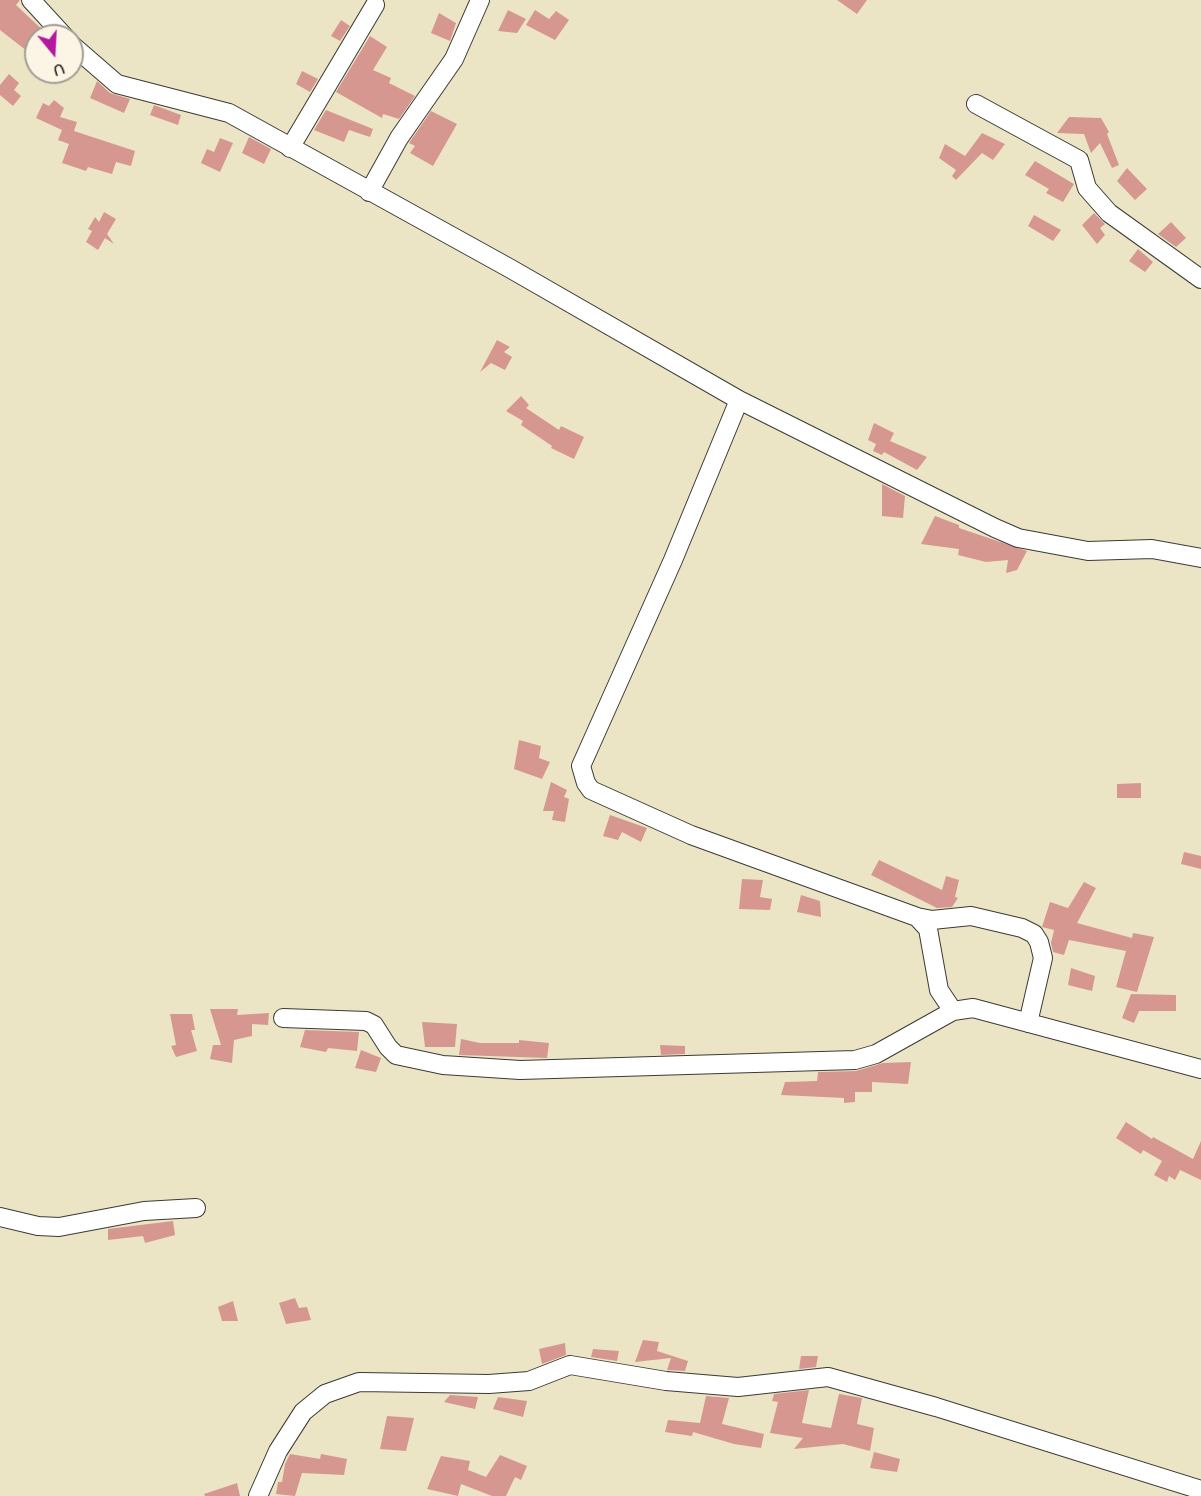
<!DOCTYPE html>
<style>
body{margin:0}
#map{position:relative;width:1201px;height:1496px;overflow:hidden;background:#ece5c5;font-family:"Comic Neue",sans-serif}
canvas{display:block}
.north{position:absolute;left:24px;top:24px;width:60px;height:60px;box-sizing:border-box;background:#fcf5e5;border:2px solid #a29e95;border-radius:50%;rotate:162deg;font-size:16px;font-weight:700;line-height:24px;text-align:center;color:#1c1c1c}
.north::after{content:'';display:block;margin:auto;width:21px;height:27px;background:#b5179e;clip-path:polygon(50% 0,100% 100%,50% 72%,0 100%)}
</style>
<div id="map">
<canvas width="1201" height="1496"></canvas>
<div class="north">U</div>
</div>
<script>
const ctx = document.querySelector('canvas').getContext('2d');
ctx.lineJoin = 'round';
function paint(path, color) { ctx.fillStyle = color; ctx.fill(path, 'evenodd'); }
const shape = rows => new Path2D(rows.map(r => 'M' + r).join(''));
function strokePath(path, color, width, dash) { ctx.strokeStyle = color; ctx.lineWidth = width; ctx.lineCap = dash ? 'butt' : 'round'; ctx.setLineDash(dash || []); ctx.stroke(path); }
const building = shape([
 [0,0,20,0,16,5,49,36,36,36,36,58,0,30],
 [837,0,867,0,857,14],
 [508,10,526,19,517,33,498,31],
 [535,10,549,19,556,11,569,20,555,40,526,25],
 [439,13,456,23,450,41,431,33],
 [341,20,350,26,340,41,331,36],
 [370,36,387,47,373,70,391,78,389,83,415,96,399,119,383,114,382,118,336,92],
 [302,71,318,79,310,92,296,84],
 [9,74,19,83,14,90,21,96,13,106,0,95,0,85],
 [97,81,110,93,130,99,124,113,90,98],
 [54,100,64,108,60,117,77,122,74,131,135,151,131,166,116,162,112,174,88,167,86,171,62,163,69,144,58,140,62,130,36,118,43,103,49,106],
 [154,105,181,115,178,125,150,115],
 [326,110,373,129,370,137,349,130,344,142,314,130],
 [431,111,457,124,433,166,410,153,415,146,409,143],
 [1069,117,1101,118,1109,132,1107,134,1119,165,1112,168,1100,143,1091,153,1084,134,1057,133],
 [982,133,1005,144,993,160,982,153,956,180,952,176,956,170,939,158,945,144,965,156],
 [249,137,271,149,264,164,242,153],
 [220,138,233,143,220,172,201,163,207,149,214,152],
 [1035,161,1074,184,1063,202,1046,193,1049,189,1025,175],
 [1127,168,1147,189,1135,200,1117,181],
 [104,212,116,219,107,234,114,244,105,238,98,250,86,242,92,231,88,229,95,217,99,222],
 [1094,213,1105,224,1100,228,1105,235,1097,244,1082,225],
 [1034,215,1061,230,1053,241,1028,226],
 [1171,222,1186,238,1176,247,1158,234],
 [1138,249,1153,262,1145,272,1129,261],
 [497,340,510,347,504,352,512,357,505,370,491,363,480,372],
 [521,396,529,405,526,408,559,430,561,426,584,437,574,459,551,448,552,446,521,425,523,421,506,411],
 [874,423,894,433,890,441,927,457,917,470,884,452,882,455,873,451,876,444,868,440],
 [882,484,905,496,903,518,882,516],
 [935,516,959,525,959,528,1027,551,1017,570,1006,573,1008,560,986,562,958,555,959,549,921,544],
 [519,740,541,746,539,758,550,762,542,779,514,769],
 [551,782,567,790,564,797,569,799,565,822,552,820,554,811,543,811],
 [1141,783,1141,798,1117,798,1117,784],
 [610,815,647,828,641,842,622,832,618,840,603,836],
 [1184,852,1201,856,1201,869,1181,864],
 [879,860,942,890,946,876,959,880,955,897,958,898,952,907,937,908,871,875],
 [742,879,763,880,760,897,772,899,770,910,739,909],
 [1084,882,1096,888,1077,923,1132,938,1133,933,1154,937,1137,992,1116,987,1126,951,1069,940,1064,955,1053,952,1051,943,1054,930,1042,927,1050,902,1068,908],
 [801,895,820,901,821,917,797,912],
 [1071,968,1095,976,1092,991,1068,985],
 [1131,994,1176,995,1176,1011,1139,1011,1134,1023,1122,1018],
 [210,1009,238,1009,237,1015,269,1013,268,1025,252,1024,252,1036,234,1040,232,1063,210,1059,213,1045,221,1045],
 [170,1014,192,1014,195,1030,191,1030,197,1051,176,1057,171,1046,176,1045],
 [422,1022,457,1024,455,1047,425,1047],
 [305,1030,359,1032,357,1051,328,1048,326,1052,300,1047],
 [461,1039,480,1043,519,1043,519,1040,549,1043,547,1058,459,1055],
 [660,1045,685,1046,685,1054,661,1055],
 [361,1050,381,1058,376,1072,355,1068],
 [911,1062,908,1084,872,1082,872,1092,855,1092,855,1102,844,1103,844,1098,781,1095,785,1082,817,1081,818,1072,856,1071,883,1063],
 [1126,1122,1152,1139,1153,1137,1193,1159,1201,1141,1201,1180,1180,1170,1175,1180,1169,1176,1167,1182,1154,1175,1162,1161,1143,1150,1141,1154,1116,1138],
 [173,1221,175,1235,145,1243,143,1236,108,1240,108,1229],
 [295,1298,299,1308,307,1307,311,1320,286,1324,279,1303],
 [233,1301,238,1321,222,1321,218,1307],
 [643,1340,659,1342,657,1351,688,1361,685,1371,667,1370,671,1358,635,1362],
 [565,1343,566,1355,542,1364,539,1349],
 [593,1349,619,1351,617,1361,591,1357],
 [801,1356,818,1356,816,1367,799,1369],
 [809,1390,802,1423,831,1428,839,1394,862,1398,857,1424,874,1428,870,1451,843,1444,794,1449,803,1438,770,1433,778,1402,772,1401,774,1394],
 [450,1395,478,1397,475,1409,444,1402],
 [706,1396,729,1398,722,1424,764,1434,761,1448,734,1444,693,1432,692,1436,665,1432,668,1420,700,1423],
 [498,1397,527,1401,523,1417,493,1409],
 [387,1416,414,1418,406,1451,380,1449],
 [874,1452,900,1459,897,1472,870,1468],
 [290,1454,320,1459,321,1454,347,1459,344,1475,302,1473,295,1496,276,1494,278,1482,282,1482,285,1464],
 [500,1455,527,1466,521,1480,515,1477,506,1496,492,1496,461,1484,458,1496,427,1489,441,1456,470,1461,468,1470,486,1477],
 [237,1483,240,1496,205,1496,204,1494]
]);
const minor = shape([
 [31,0,64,36],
 [72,45,117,84,229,113,511,269,739,400,995,528,1018,538,1088,551,1152,549,1201,558],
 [976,104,1079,160,1087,188,1109,213,1201,279],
 [290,148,375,5],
 [369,192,399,138,454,59,480,0],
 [739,400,673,560,581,766,586,783,591,790,691,835,917,917,932,920,971,916,1022,928,1034,934,1039,942,1043,958,1028,1023],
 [917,917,928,929,939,990,953,1011],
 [283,1018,366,1021,374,1025,388,1047,396,1055,443,1065,520,1070,855,1060,876,1054,953,1011,973,1008,1201,1069],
 [0,1217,38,1226,59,1227,144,1211,196,1208],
 [258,1496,278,1451,303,1412,325,1394,359,1382,489,1384,529,1381,570,1365,666,1381,738,1387,828,1377,936,1407,1201,1490]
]);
paint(building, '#d69791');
strokePath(minor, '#3b3a35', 20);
strokePath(minor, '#fff', 18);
</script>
